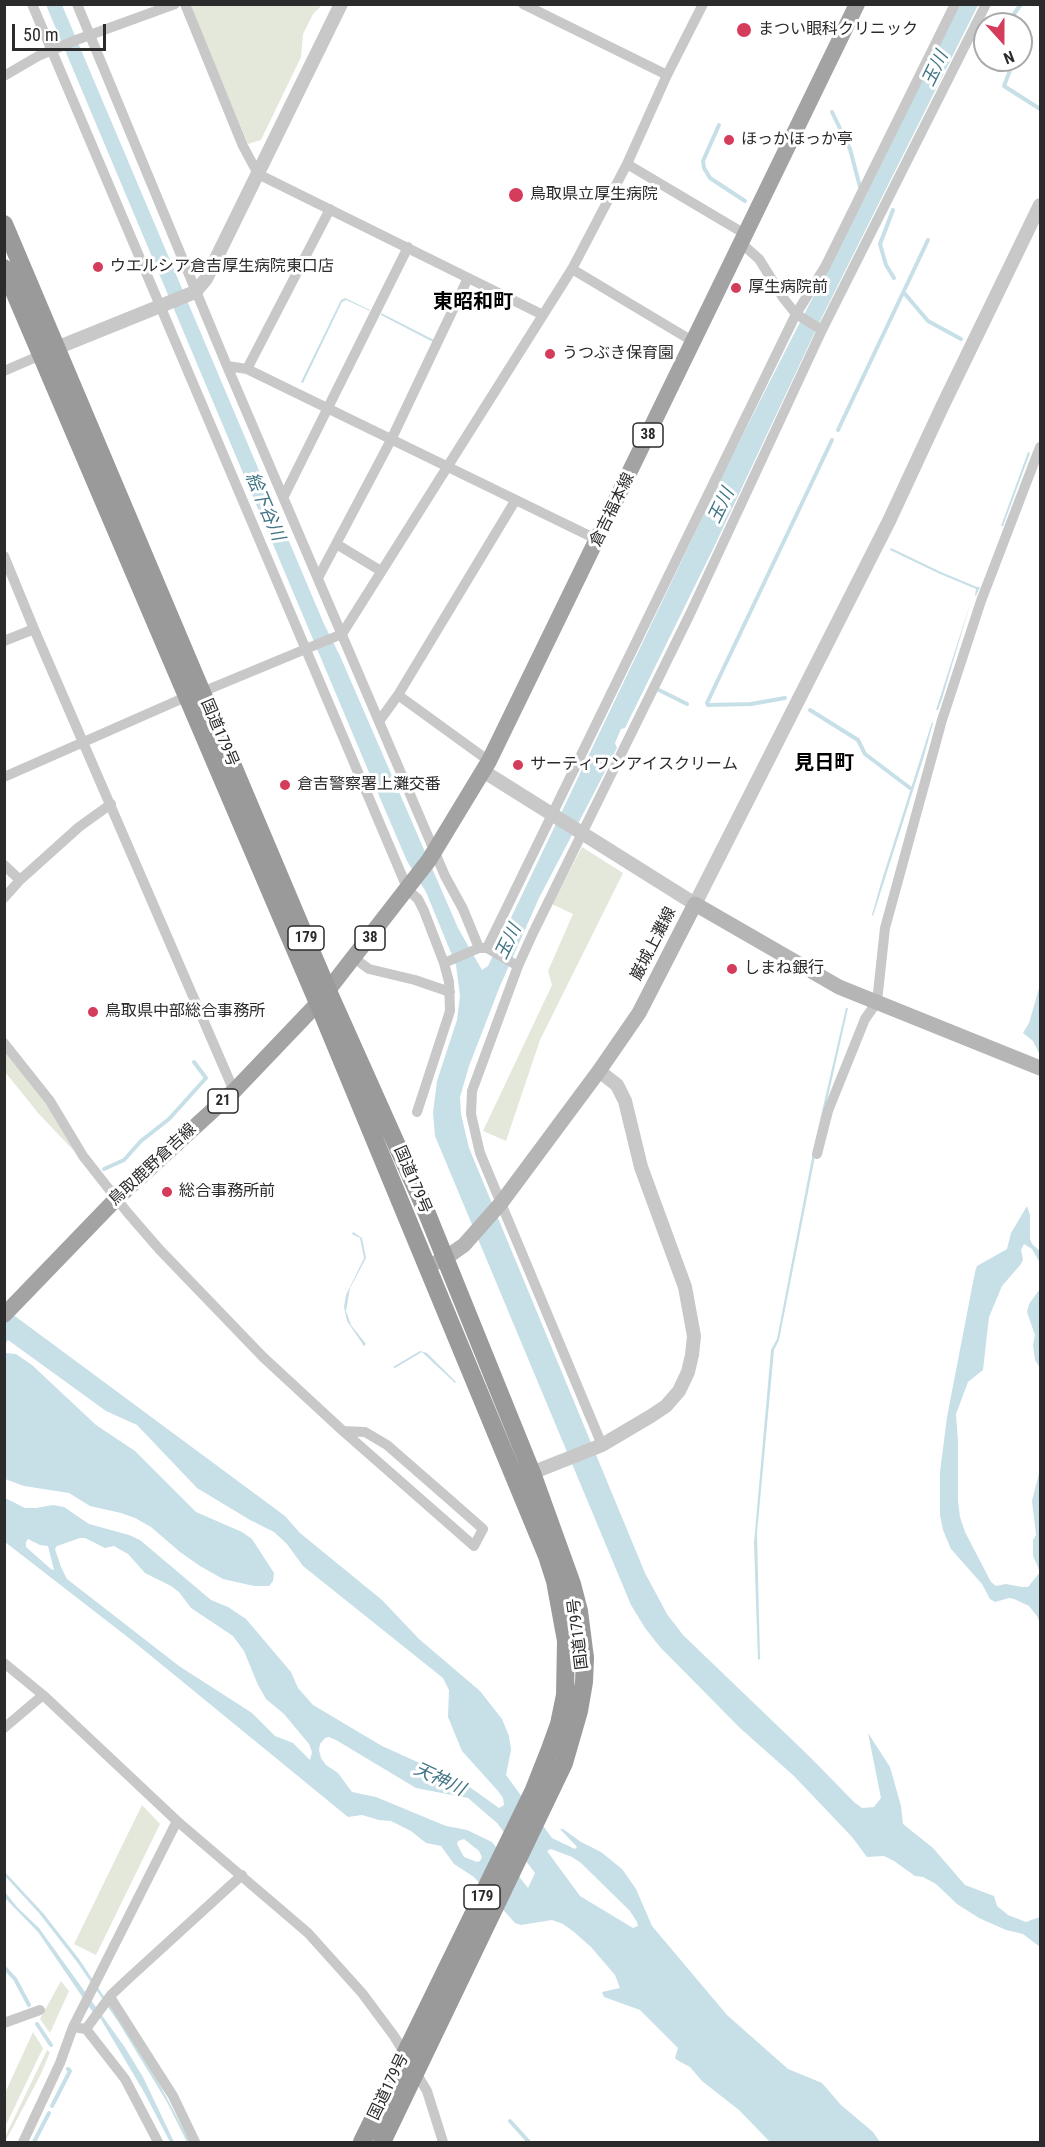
<!DOCTYPE html>
<meta charset="utf-8">
<style>
body{margin:0}
#map{position:relative;width:1045px;height:2147px;overflow:hidden;background:#fff;font-family:"Roboto Condensed",sans-serif}
canvas{display:block}
.frame{position:absolute;inset:0;border:6px solid #2b2b2b;pointer-events:none}
.north{position:absolute;left:973px;top:12px;width:60px;height:60px;box-sizing:border-box;background:#fff;border:2px solid #aaa;border-radius:50%;rotate:159deg;font-size:16px;font-weight:700;line-height:24px;text-align:center;color:#2b2b2b}
.north::after{content:'';display:block;margin:auto;width:21px;height:27px;background:#d53b5b;clip-path:polygon(50% 0,100% 100%,50% 72%,0 100%)}
.scale{position:absolute;left:12px;top:24px;width:94px;height:27px;box-sizing:border-box;border:3px solid #2b2b2b;border-top:0;padding-left:8px;font-size:18px;line-height:21px;white-space:nowrap;color:#2b2b2b;-webkit-text-stroke:4px #fff;paint-order:stroke}
</style>
<div id="map">
<canvas width="1045" height="2147"></canvas>
<div class="frame"></div>
<div class="north">N</div>
<div class="scale">50 m</div>
</div>
<script>
const ctx = document.querySelector('canvas').getContext('2d');
ctx.lineJoin = 'round';
function paint(path, color) { ctx.fillStyle = color; ctx.fill(path, 'evenodd'); }
const shape = rows => new Path2D(rows.map(r => 'M' + r).join(''));
function strokePath(path, color, width, dash) { ctx.strokeStyle = color; ctx.lineWidth = width; ctx.lineCap = dash ? 'butt' : 'round'; ctx.setLineDash(dash || []); ctx.stroke(path); }
function label(font, color, halo, rows, align = 'center') {
  ctx.font = font + ' "Roboto Condensed","Noto Sans JP",sans-serif'; ctx.lineWidth = 6; ctx.setLineDash([]); ctx.textBaseline = 'middle'; ctx.strokeStyle = halo; ctx.fillStyle = color; for (const [text, x, y, turn = 0] of rows) {
    ctx.save(); ctx.translate(x, y); ctx.rotate((+turn || 0) * Math.PI / 180); ctx.textAlign = isNaN(turn) ? turn : align; if (halo) ctx.strokeText(text, 0, 0); ctx.fillText(text, 0, 0); ctx.restore();
  }
}
const green = shape([
 [194,4,322,5,313,14,303,34,301,57,261,140,248,144,191,8],
 [582,847,623,873,540,1040,506,1141,483,1131,552,985,548,971,573,914,552,904],
 [4,1047,48,1101,74,1151,39,1114,5,1072],
 [142,1805,160,1824,96,1955,74,1944],
 [61,1981,69,1991,50,2033,40,2019],
 [33,2032,43,2048,5,2127,5,2093],
 [47,2050,50,2052,41,2074,5,2142,5,2137]
]);
const water = shape([
 [46,5,62,5,324,624,340,656,458,928,482,970,488,966,725,470,797,328,859,209,959,5,978,5,822,317,714,547,625,728,621,729,615,743,617,748,594,793,539,898,500,986,469,1066,460,1097,461,1114,469,1148,645,1573,667,1614,683,1635,810,1757,854,1802,862,1808,874,1807,881,1798,868,1733,890,1767,901,1806,903,1824,933,1848,965,1885,994,1896,997,1906,1008,1915,1026,1922,1040,1917,1040,1947,1023,1934,1006,1930,979,1918,957,1904,936,1884,923,1877,915,1876,894,1861,884,1856,867,1857,852,1837,794,1776,740,1728,660,1647,645,1628,631,1605,435,1136,433,1113,437,1081,457,1020,460,996,456,965,426,892,407,861,368,770],
 [345,298,370,310,370,311,346,300,342,302,303,383,301,382,341,300],
 [381,313,434,340,433,342,381,315],
 [1028,452,1030,453,1003,526,1001,526],
 [891,548,941,572,977,587,980,587,976,596,975,595,976,589,938,573,890,550],
 [971,601,942,699,938,710,936,710],
 [932,722,933,723,924,756,873,916,872,915,881,883],
 [1040,985,1039,1035,1040,1055,1033,1041,1023,1033,1029,1023],
 [846,1008,848,1008,818,1141,779,1340,774,1350,757,1533,760,1659,758,1660,754,1543,771,1350,777,1339,816,1137],
 [1027,1206,1030,1215,1030,1239,1032,1244,1040,1251,1040,1263,1032,1249,1024,1244,1021,1250,1023,1259,1021,1264,1002,1286,989,1317,983,1370,968,1382,956,1414,958,1442,958,1501,960,1517,965,1532,991,1582,996,1586,1006,1584,1022,1587,1028,1587,1040,1572,1033,1556,1033,1540,1036,1535,1032,1501,1040,1469,1040,1623,1037,1616,1029,1606,1014,1599,1009,1598,995,1602,990,1599,982,1584,951,1549,943,1530,940,1515,940,1472,947,1417,975,1272,977,1266,1007,1249,1011,1233],
 [353,1232,362,1238,366,1258,350,1288,346,1311,351,1325,366,1344,364,1346,347,1321,344,1307,346,1295,364,1258,360,1238,352,1234],
 [1040,1289,1040,1368,1035,1360,1033,1345,1035,1335,1027,1312,1029,1304],
 [4,1308,285,1516,300,1533,382,1600,419,1639,480,1691,502,1719,509,1736,511,1750,506,1775,552,1838,575,1849,577,1847,560,1829,563,1829,581,1842,601,1852,622,1869,636,1889,652,1926,727,2015,788,2069,822,2083,841,2105,873,2132,880,2142,770,2142,739,2110,702,2081,690,2067,677,2060,675,2058,678,2048,640,2010,604,1997,602,1992,620,1988,615,1975,591,1947,574,1932,563,1924,552,1920,521,1925,515,1923,474,1877,454,1864,441,1846,426,1843,411,1831,391,1821,379,1820,362,1815,348,1817,134,1642,5,1542,5,1498,25,1508,36,1508,53,1505,64,1507,89,1524,129,1535,140,1540,211,1600,228,1607,246,1619,291,1672,298,1688,313,1705,382,1746,464,1783,499,1808,504,1805,503,1798,498,1791,462,1751,448,1717,449,1690,443,1678,303,1566,287,1544,274,1532,250,1520,197,1488,137,1425,106,1411,8,1340,5,1344],
 [80,1538,85,1538,105,1548,114,1546,128,1554,145,1573,171,1586,179,1592,191,1608,233,1636,244,1651,258,1685,266,1699,284,1714,309,1744,312,1752,310,1760,293,1743,275,1736,252,1713,179,1666,67,1579,61,1567,55,1549,57,1546],
 [28,1539,40,1545,48,1546,54,1570,51,1569,26,1547,26,1542],
 [329,1737,336,1740,416,1788,468,1798,497,1823,535,1873,528,1888,492,1842,467,1830,446,1826,376,1797,352,1792,338,1773,326,1765,321,1758,319,1750,320,1744,325,1738],
 [464,1839,479,1851,482,1857,480,1861,477,1862,464,1857,457,1844,458,1841],
 [551,1849,572,1857,581,1863,630,1911,637,1922,638,1926,633,1928,580,1896,547,1851],
 [420,1351,427,1353,456,1382,455,1383,422,1352,395,1368,393,1367],
 [5,1353,16,1354,32,1365,96,1425,135,1451,196,1512,242,1532,252,1539,274,1573,273,1581,269,1586,254,1586,223,1579,200,1566,180,1552,151,1527,135,1518,121,1513,90,1506,69,1493,24,1486,5,1479],
 [4,1871,43,1913,79,1959,150,2066,190,2142,187,2142,167,2102,119,2023,77,1962,39,1913,5,1876],
 [5,1892,17,1907,39,1928,124,2046,143,2077,174,2142,170,2142,144,2092,99,2016,92,2011,38,1932,5,1898]
]);
const stream = shape([
 [1010,24,1014,14,1021,4],
 [1014,60,1004,86,1040,109],
 [832,112,850,149,860,187],
 [719,125,703,161,704,168,710,178,745,201],
 [893,210,880,244,886,265,894,278],
 [905,294,928,321,961,339],
 [838,430,928,240],
 [659,690,687,704],
 [785,698,751,704,708,705,707,703,832,440],
 [810,710,858,740,865,754,910,788],
 [104,1169,124,1160,141,1141,169,1119,206,1078,194,1062],
 [4,1967,15,1979,29,2005],
 [37,2024,51,2045],
 [52,2106,70,2071,68,2069],
 [510,2121,529,2142],
 [34,2142,49,2113]
]);
const minor = shape([
 [32,4,408,890,418,899,424,911,444,963,449,982,450,1011,417,1112],
 [77,4,227,366,445,876,463,909,479,948,487,948,796,314,825,267,955,4],
 [185,4,243,146,258,174,543,315],
 [523,4,667,75],
 [4,76,40,55,79,39,175,4],
 [627,164,745,234],
 [741,243,759,259,784,299,796,314,822,330],
 [572,269,694,342],
 [227,366,247,369,598,540],
 [247,369,330,209],
 [4,371,41,355],
 [284,496,408,247],
 [338,545,381,571],
 [4,556,34,629,234,1091],
 [318,578,391,440,468,278],
 [4,641,34,629],
 [398,695,489,761],
 [380,720,398,695,515,501],
 [4,777,188,696,202,692,342,634,572,269,627,164,667,75,703,4],
 [4,865,20,880],
 [4,898,20,880,79,827,111,804],
 [487,948,518,966],
 [354,958,369,969,415,980,450,992],
 [444,963,479,948],
 [4,1043,50,1101,83,1156,127,1212,159,1249,263,1357,343,1431,474,1546,483,1529,449,1499,387,1445,365,1432,343,1431],
 [817,1154,828,1111,865,1019,877,1002,885,928,942,720,981,601,1040,447],
 [602,1445,480,1153,471,1114,472,1091,518,966,532,935,690,614,822,330,986,4],
 [4,1663,43,1695,177,1821,308,1933,362,1993,394,2036,407,2057],
 [4,1728,43,1695],
 [110,1997,173,2096,195,2142],
 [4,2023,40,2010],
 [73,2027,177,1821],
 [86,2029,125,2079,158,2142],
 [415,2071,427,2091,443,2142],
 [23,2142,60,2063,73,2027,86,2029,111,1995,128,1979,242,1875]
]);
const tertiary = shape([
 [49,351,195,292,206,279,341,4],
 [483,771,695,904,889,521,942,407,1040,205],
 [524,1476,602,1445,651,1416,666,1406,679,1391,688,1372,692,1355,694,1336,685,1287,641,1167,625,1101,617,1085,599,1071]
]);
const secondary = shape([
 [435,1263,444,1259,464,1245,501,1203,599,1071,639,1013,695,904,839,987,1040,1068]
]);
const primary = shape([
 [4,1315,117,1198,234,1091,318,1003,429,860,489,761,857,4]
]);
const trunk = shape([
 [4,224,328,991,424,1206,532,1473,572,1584,579,1611,585,1658],
 [4,268,318,1003,547,1556,555,1581,566,1641]
]);
const trunkBridge = shape([
 [362,2142,533,1792,550,1749,559,1724,565,1695,566,1641],
 [382,2142,564,1763,579,1711,584,1682,585,1658]
]);
const markers = [
 [744,30,8,"#d53b5b"],
 [729,140,6,"#d53b5b"],
 [516,195,8,"#d53b5b"],
 [98,267,6,"#d53b5b"],
 [736,288,6,"#d53b5b"],
 [550,354,6,"#d53b5b"],
 [518,765,6,"#d53b5b"],
 [285,785,6,"#d53b5b"],
 [732,969,6,"#d53b5b"],
 [93,1012,6,"#d53b5b"],
 [167,1192,6,"#d53b5b"]
];
const shields = [
 [648,435,30],
 [306,938,36],
 [370,938,30],
 [223,1101,30],
 [482,1897,36]
];
const shieldNames = [
 ["38",648,435],
 ["179",306,938],
 ["38",370,938],
 ["21",223,1101],
 ["179",482,1897]
];
const poiNames = [
 ["まつい眼科クリニック",758,30],
 ["ほっかほっか亭",741,140],
 ["鳥取県立厚生病院",530,195],
 ["ウエルシア倉吉厚生病院東口店",110,267],
 ["厚生病院前",748,288],
 ["うつぶき保育園",562,354],
 ["サーティワンアイスクリーム",530,765],
 ["倉吉警察署上灘交番",297,785],
 ["しまね銀行",744,969],
 ["鳥取県中部総合事務所",105,1012],
 ["総合事務所前",179,1192]
];
const streetNames = [
 ["倉吉福本線",613,510,-64],
 ["国道179号",219,733,67],
 ["巌城上灘線",654,944,-63],
 ["鳥取鹿野倉吉線",153,1165,-43],
 ["国道179号",412,1180,67],
 ["国道179号",579,1634,-97],
 ["国道179号",389,2087,-64]
];
const waterNames = [
 ["玉川",936,69,-64],
 ["玉川",722,506,-64],
 ["絵下谷川",264,507,67],
 ["玉川",509,942,-64],
 ["天神川",439,1780,25]
];
const quarterNames = [
 ["東昭和町",473,303],
 ["見日町",824,764]
];
paint(green, '#e3e8da');
paint(water, '#c7dfe7');
strokePath(stream, '#c7dfe7', 4);
strokePath(minor, '#c8c8c8', 10);
strokePath(tertiary, '#c8c8c8', 14);
strokePath(secondary, '#b5b5b5', 15);
strokePath(primary, '#a3a3a3', 16);
strokePath(trunk, '#9a9a9a', 18);
strokePath(trunkBridge, '#9a9a9a', 18);
for (const [x, y, r, color] of markers) { const dot = new Path2D(); dot.arc(x, y, r, 0, 2 * Math.PI); ctx.fillStyle = color; ctx.fill(dot); strokePath(dot, '#fff', 2); }
for (const [x, y, w] of shields) { const box = new Path2D(); box.roundRect(x - w / 2, y - 12, w, 24, 4.5); ctx.fillStyle = '#fff'; ctx.fill(box); strokePath(box, '#2b2b2b', 1.5); }
label('bold 15px', '#2b2b2b', null, shieldNames);
label('16px', '#2b2b2b', '#fff', poiNames, 'left');
label('16px', '#2b2b2b', '#fff', streetNames);
label('italic 18px', '#417485', '#fff', waterNames);
label('bold 20px', '#000', '#fff', quarterNames);
</script>
